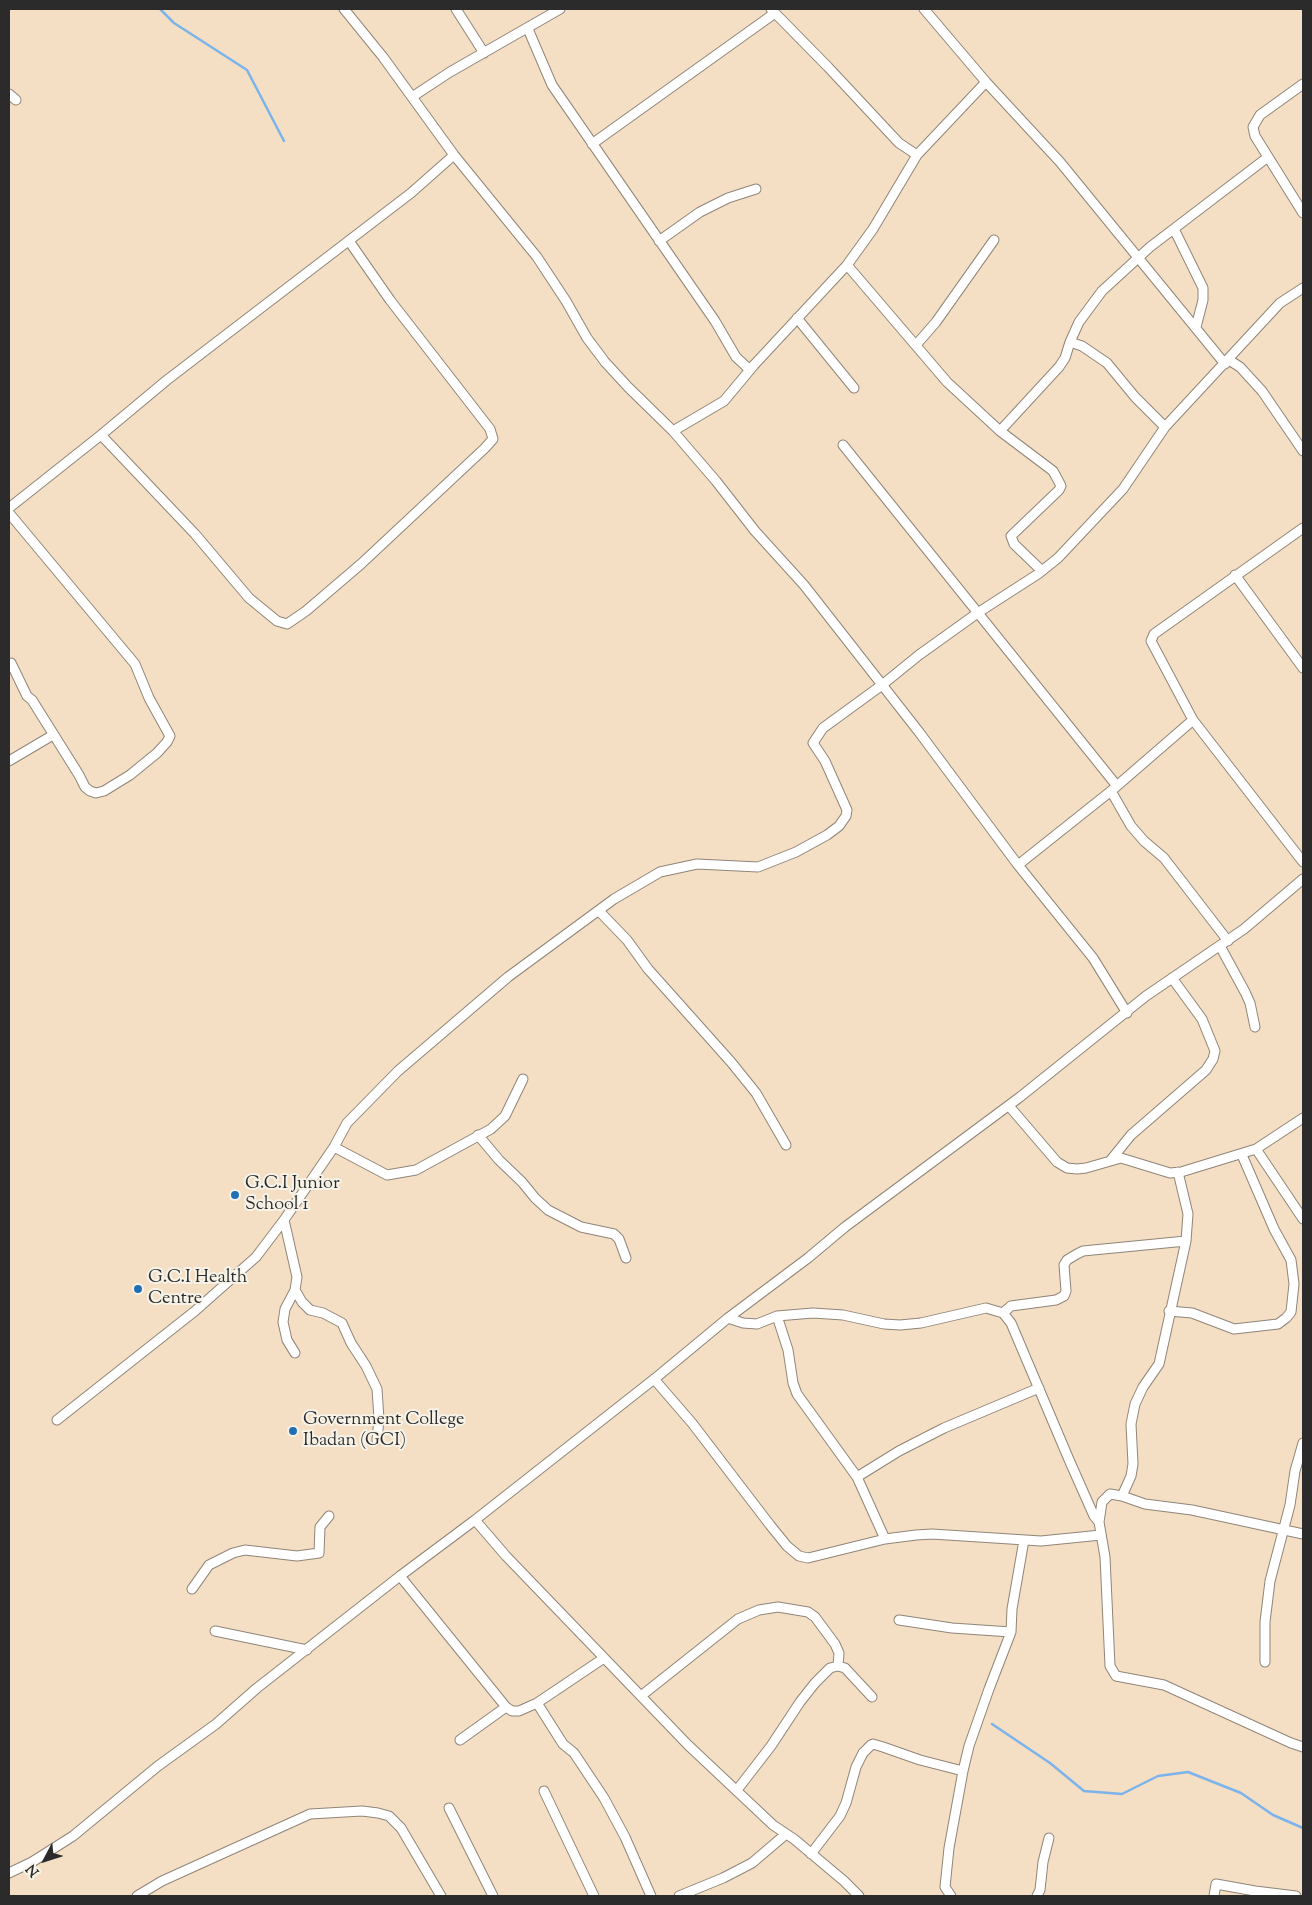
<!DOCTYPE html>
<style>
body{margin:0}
#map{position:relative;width:1312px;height:1905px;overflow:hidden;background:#f4dfc5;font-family:"Sorts Mill Goudy",serif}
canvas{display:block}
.frame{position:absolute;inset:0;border:10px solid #2b2b2b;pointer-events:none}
.north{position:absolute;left:20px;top:1835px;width:50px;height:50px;-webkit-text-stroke:4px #f7f3e8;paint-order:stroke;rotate:230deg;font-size:14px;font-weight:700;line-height:20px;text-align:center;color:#2b2b2b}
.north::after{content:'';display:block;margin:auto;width:18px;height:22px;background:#2b2b2b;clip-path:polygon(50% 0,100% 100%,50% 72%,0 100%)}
</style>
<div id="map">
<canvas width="1312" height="1905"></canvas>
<div class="frame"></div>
<div class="north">N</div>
</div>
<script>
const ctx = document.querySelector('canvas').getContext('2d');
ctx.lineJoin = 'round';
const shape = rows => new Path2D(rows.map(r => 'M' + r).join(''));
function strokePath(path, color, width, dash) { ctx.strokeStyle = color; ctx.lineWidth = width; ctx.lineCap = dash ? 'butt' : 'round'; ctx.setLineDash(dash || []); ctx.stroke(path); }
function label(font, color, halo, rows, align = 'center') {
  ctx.font = font + ' "Sorts Mill Goudy",serif'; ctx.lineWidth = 4; ctx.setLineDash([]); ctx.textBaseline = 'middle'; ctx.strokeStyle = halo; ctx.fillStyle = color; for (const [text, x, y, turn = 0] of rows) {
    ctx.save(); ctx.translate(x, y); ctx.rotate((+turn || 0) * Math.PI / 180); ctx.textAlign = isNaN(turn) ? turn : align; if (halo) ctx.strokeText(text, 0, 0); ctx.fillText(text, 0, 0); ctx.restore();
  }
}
const stream = shape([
 [160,9,174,23,247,70,284,141],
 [992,1724,1050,1763,1084,1791,1122,1794,1158,1776,1188,1772,1241,1793,1273,1815,1303,1828]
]);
const minor = shape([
 [344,9,383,57,454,155,537,257,566,301,587,338,605,362,628,387,673,431,716,481,755,531,804,585,919,732,1018,865,1093,958,1127,1013],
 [456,9,484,53],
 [771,9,828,67,899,143,917,155],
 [924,9,986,82,1060,162,1225,364],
 [528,29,552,85,715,321,736,357,750,370],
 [1303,84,1260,115,1253,127,1255,136,1303,213],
 [9,94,16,100],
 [412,97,450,72,560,9],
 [592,144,775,13],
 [1174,229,1203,288,1203,300,1196,327],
 [659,241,700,212,728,198,756,189],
 [847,265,947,382,1000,431,1053,471,1059,482,1061,486,1059,490,1011,536,1014,544,1042,571],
 [797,318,854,388],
 [1070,342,1082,346,1107,363,1135,397,1165,427],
 [916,345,936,322,994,240],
 [1229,360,1240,367,1262,391,1303,451],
 [673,431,724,401,754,365,847,265,873,229,917,155,986,82],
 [1000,431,1059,367,1065,358,1070,342,1079,322,1102,291,1150,247,1268,157],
 [101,435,195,534,249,598,277,621,287,624,306,611,361,564,485,448,493,439,490,429,390,300,349,241],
 [843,445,1117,786],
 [9,508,101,435,167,380,411,193,454,155],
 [9,513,135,664,149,698,170,736,167,742,157,753,130,775,104,791,96,793,90,791,85,787,79,775,32,700,27,696,11,663],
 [1303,528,1154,634,1151,641,1193,720,1303,862],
 [1235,575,1303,668],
 [9,761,53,735],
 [1111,791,1131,826,1144,841,1164,858,1228,941],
 [1018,865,1111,791,1193,720],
 [599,911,627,940,648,969,731,1062,756,1093,786,1145],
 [1220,946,1245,992,1250,1003,1255,1027],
 [1009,1106,1057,1162,1067,1168,1077,1169,1086,1168,1121,1158,1170,1173,1181,1172,1256,1149,1303,1118],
 [478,1135,499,1160,522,1182,535,1198,548,1210,581,1227,614,1234,619,1239,626,1258],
 [334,1147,387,1175,416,1170,491,1129,505,1116,523,1079],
 [1256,1149,1303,1219],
 [1110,1161,1131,1135,1206,1070,1213,1059,1215,1051,1202,1019,1172,978],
 [284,1220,297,1277,295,1290,285,1309,283,1322,287,1340,295,1353],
 [295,1290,302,1302,310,1310,323,1313,342,1323,351,1343,366,1366,377,1389,379,1419,377,1440],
 [1169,1311,1192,1313,1234,1329,1278,1324,1286,1318,1291,1312,1294,1284,1291,1260,1274,1229,1242,1155],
 [1003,1313,1011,1306,1056,1300,1064,1296,1066,1291,1064,1265,1067,1260,1077,1254,1083,1251,1186,1241],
 [777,1316,788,1350,793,1383,797,1394,857,1477,885,1539],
 [728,1318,743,1323,757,1324,777,1316,813,1313,843,1315,884,1324,900,1325,921,1323,986,1308,1003,1313,1011,1323,1070,1462,1094,1516,1099,1522],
 [654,1379,692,1423,770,1525,787,1546,799,1556,808,1558,885,1539,916,1535,932,1534,1041,1541,1101,1535],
 [57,1420,195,1311,256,1257,284,1220,334,1147,347,1123,398,1071,508,977,614,899,660,872,697,864,758,867,796,852,827,835,839,826,846,816,847,810,825,761,813,743,823,728,882,685,919,655,979,612,1038,574,1058,558,1123,489,1165,427,1280,303,1303,288],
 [857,1477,899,1451,944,1428,1039,1388],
 [1122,1496,1131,1476,1133,1464,1131,1424,1135,1404,1143,1387,1159,1364,1186,1241,1188,1214,1178,1172],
 [475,1520,506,1556,688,1745,773,1825,794,1839,844,1881,859,1896],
 [1303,1534,1192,1510,1145,1504,1122,1496,1110,1494,1102,1502,1099,1522,1105,1557,1110,1666,1116,1676,1164,1685,1291,1743,1303,1747],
 [400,1576,506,1707,512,1711,519,1711,537,1703,604,1658],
 [192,1589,209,1565,233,1553,245,1550,297,1556,319,1553,320,1527,329,1516],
 [899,1620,952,1628,1011,1632],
 [215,1631,307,1650],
 [1265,1662,1265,1622,1270,1581,1290,1505,1295,1471,1303,1443],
 [641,1696,738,1619,759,1610,778,1607,808,1612,815,1617,835,1644,839,1653,838,1666],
 [537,1703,563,1744,574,1753,604,1798,625,1837,651,1896],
 [460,1740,506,1707],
 [737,1790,771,1746,800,1702,815,1683,830,1668,838,1666,845,1668,872,1697],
 [544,1791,594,1896],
 [449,1808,493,1896],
 [811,1854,840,1816,846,1803,856,1767,863,1753,871,1745,873,1744,883,1747,920,1760,963,1771],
 [9,1873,32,1862,73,1836,158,1766,216,1724,257,1688,400,1576,475,1520,658,1376,728,1318,808,1258,845,1227,1020,1097,1146,996,1244,929,1303,879],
 [137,1896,162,1881,310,1814,362,1811,378,1813,389,1816,401,1828,441,1896],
 [679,1896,723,1878,752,1863,786,1834],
 [951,1896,945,1887,949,1848,963,1771,969,1746,989,1689,1011,1632,1012,1609,1024,1540],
 [1037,1896,1040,1890,1043,1862,1049,1838],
 [1214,1896,1216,1884,1255,1891,1296,1896]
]);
const markers = [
 [235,1195,5,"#1f6fb2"],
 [138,1289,5,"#1f6fb2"],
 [293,1431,5,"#1f6fb2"]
];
const poiNames = [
 ["G.C.I Junior",245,1185],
 ["School 1",245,1206],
 ["G.C.I Health",148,1279],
 ["Centre",148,1300],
 ["Government College",303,1421],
 ["Ibadan (GCI)",303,1442]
];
strokePath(stream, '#7cb3eb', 2.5);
strokePath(minor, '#908578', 11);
strokePath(minor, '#fff', 9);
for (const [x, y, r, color] of markers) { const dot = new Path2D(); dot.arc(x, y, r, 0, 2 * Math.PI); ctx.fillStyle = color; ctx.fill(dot); strokePath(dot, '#f7f3e8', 2); }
label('18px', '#2b2b2b', '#f7f3e8', poiNames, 'left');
</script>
